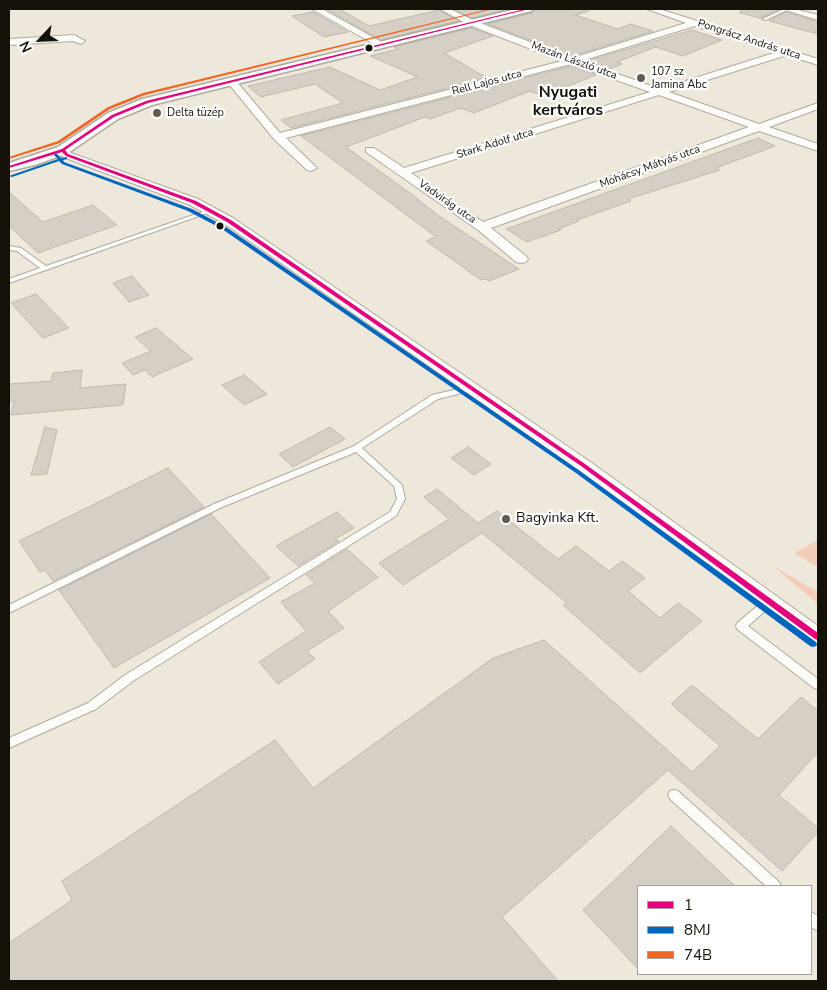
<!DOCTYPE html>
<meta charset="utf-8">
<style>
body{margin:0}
#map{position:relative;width:827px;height:990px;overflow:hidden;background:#ede8da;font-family:"Nunito Sans",sans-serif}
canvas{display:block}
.frame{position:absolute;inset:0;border:10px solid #141108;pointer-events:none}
.legend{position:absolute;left:637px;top:885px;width:175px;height:90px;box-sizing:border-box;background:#fff;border:1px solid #a1a09c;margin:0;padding:6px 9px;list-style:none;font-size:15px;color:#141108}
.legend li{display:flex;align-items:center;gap:10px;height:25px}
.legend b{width:25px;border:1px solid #a1a09c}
.north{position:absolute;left:15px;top:15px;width:50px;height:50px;-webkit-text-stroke:4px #fff;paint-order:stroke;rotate:245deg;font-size:14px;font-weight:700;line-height:20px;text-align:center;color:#141108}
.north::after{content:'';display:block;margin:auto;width:18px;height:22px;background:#141108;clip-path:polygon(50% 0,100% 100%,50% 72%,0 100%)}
</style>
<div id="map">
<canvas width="827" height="990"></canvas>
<div class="frame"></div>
<ul class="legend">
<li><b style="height:6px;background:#e5007d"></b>1</li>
<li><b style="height:6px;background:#0065bd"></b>8MJ</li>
<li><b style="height:6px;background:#f26522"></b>74B</li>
</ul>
<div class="north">N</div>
</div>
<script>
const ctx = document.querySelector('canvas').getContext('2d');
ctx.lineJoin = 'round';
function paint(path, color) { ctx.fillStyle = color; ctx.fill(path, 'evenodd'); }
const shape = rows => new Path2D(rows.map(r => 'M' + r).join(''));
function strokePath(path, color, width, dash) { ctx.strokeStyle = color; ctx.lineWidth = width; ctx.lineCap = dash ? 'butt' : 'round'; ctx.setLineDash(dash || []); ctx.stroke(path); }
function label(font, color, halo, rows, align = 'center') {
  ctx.font = font + ' "Nunito Sans",sans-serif'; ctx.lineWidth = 4.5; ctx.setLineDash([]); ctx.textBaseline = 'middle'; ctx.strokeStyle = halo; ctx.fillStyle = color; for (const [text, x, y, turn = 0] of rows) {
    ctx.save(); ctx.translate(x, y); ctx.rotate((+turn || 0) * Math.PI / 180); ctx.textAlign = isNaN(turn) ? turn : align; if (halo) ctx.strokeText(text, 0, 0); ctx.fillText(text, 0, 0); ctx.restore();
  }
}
const green = shape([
 [818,540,818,567,794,553],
 [773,566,818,592,818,604]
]);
const building = shape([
 [326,9,339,9,369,26,439,10,458,21,381,40,326,9],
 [454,9,509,9,472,18,454,9],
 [535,9,588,9,589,11,575,15,618,29,630,24,653,31,572,56,488,24,532,13,535,9],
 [741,9,780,9,760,18,740,13,741,9],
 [313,12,348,32,324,37,292,16,313,12],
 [786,12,818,22,818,34,769,21,786,12],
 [471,28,493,36,444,53,487,78,291,128,281,120,343,103,315,84,261,97,248,86,330,67,380,90,418,77,370,56,398,49,394,47,471,28],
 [692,30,722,40,683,56,656,47,617,62,622,64,610,69,587,61,692,30],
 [571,66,596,75,543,96,530,91,474,113,461,108,430,119,425,117,346,147,410,193,439,216,519,269,489,281,486,279,481,280,426,241,436,237,301,136,571,66],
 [758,138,775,146,716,168,720,170,628,199,631,201,577,220,579,221,558,229,561,230,527,242,506,229,758,138],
 [9,192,43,222,93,205,117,225,38,253,9,226,9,192],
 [132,276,149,295,129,302,113,283,132,276],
 [36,294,69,328,43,338,11,303,36,294],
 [156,328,193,359,152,377,145,370,133,375,122,363,151,351,135,337,156,328],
 [82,370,80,388,126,384,123,405,11,415,14,401,9,401,9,384,51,381,53,373,82,370],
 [244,375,267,394,244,405,222,385,244,375],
 [45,427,57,430,47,474,31,475,45,427],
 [330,427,345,439,293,467,279,454,330,427],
 [468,447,491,464,474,475,451,458,468,447],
 [168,468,204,507,53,581,45,570,40,572,19,541,168,468],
 [437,489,478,523,497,511,558,559,576,546,609,571,622,561,645,578,628,591,660,618,678,603,702,621,640,673,563,605,567,603,482,533,403,585,379,563,449,519,424,497,437,489],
 [337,512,354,528,335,539,339,541,298,566,276,546,337,512],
 [211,514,270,578,114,668,59,590,211,514],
 [347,549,378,577,328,611,344,628,307,651,315,659,278,684,259,662,306,631,281,602,315,583,306,575,347,549],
 [544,640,692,772,720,746,671,704,692,685,758,739,801,697,818,711,818,752,779,795,818,828,818,832,782,871,668,770,502,917,558,981,9,981,9,943,72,900,62,881,275,740,313,788,493,658,544,640],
 [671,826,735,886,638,886,638,969,583,910,671,826]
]);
const service = shape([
 [784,9,789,9,766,20,762,19,784,9],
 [208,210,213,211,9,283,9,279,40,268,17,251,9,250,9,246,21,248,46,266,208,210],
 [471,386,475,388,474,390,438,399,362,448,402,485,405,499,396,516,133,681,96,709,9,748,9,738,88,703,125,675,390,512,397,499,394,486,356,452,220,508,9,613,9,605,214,504,354,446,432,395,471,386],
 [770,597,773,598,775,601,773,604,748,626,818,679,818,689,814,688,737,629,736,626,737,623,767,598,770,597],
 [674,790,678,791,779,882,781,886,766,886,670,799,668,795,670,791,674,790],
 [811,912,818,916,818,931,811,927,811,912]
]);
const minor = shape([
 [312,9,322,9,387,45,379,47,312,9],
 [440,9,450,9,475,21,572,58,686,23,647,9,659,9,818,59,818,65,787,55,669,92,759,124,818,103,818,109,769,127,818,144,818,151,759,131,491,228,526,256,528,259,526,262,521,263,516,262,478,230,366,152,366,148,374,148,404,168,650,92,571,64,286,138,315,166,317,168,311,171,307,170,274,139,228,83,236,81,280,133,562,61,469,25,440,9],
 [695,26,777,52,660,89,581,61,695,26],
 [659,95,749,127,483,222,411,173,659,95],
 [782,9,794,9,818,15,818,20,782,9],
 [74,35,85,41,81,44,73,41,9,45,9,39,74,35],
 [63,147,71,153,198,199,233,218,589,461,818,626,818,645,811,643,577,469,225,224,190,205,63,157,57,150,63,147]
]);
const tertiary = shape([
 [516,9,533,9,532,11,152,105,118,119,68,153,35,165,9,171,9,163,58,147,108,113,142,99,516,9]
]);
const bus1 = shape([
 [525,9,529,9,148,103,114,117,65,150,68,154,196,201,231,220,585,464,818,633,818,640,815,639,581,466,227,222,192,203,66,156,62,152,9,168,9,166,62,149,112,115,146,101,525,9]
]);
const bus2 = shape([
 [55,154,57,154,61,158,67,157,67,159,63,160,64,162,192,209,226,227,580,471,816,642,817,644,816,646,813,647,810,646,576,473,222,229,188,211,62,164,59,161,12,177,9,176,58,159,54,155,55,154]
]);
const bus3 = shape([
 [489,9,493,9,145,95,110,109,60,143,9,159,9,157,58,141,108,107,143,93,489,9]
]);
const markers = [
 [369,48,4.5,"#141108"],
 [641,78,5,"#605c52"],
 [157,113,5,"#605c52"],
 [220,226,4.5,"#141108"],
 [506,519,5,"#605c52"]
];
const farStreetnames = [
 ["Pongrácz András utca",749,40,18],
 ["Mazán László utca",574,61,20],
 ["Rell Lajos utca",487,83,-15],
 ["Stark Adolf utca",495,144,-17],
 ["Mohácsy Mátyás utca",650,167,-20],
 ["Vadvirág utca",447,202,35]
];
const farPoinames = [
 ["107 sz",651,72],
 ["Jamina Abc",651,85],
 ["Delta tüzép",167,113]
];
const poiNames = [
 ["Bagyinka Kft.",516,519]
];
const farDistrictnames = [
 ["Nyugati",568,93],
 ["kertváros",568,111]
];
paint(green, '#f3ccba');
paint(building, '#d6cfc5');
strokePath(building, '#bfb9af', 1);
strokePath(service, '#aeaa9f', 2);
strokePath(minor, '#aeaa9f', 2);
strokePath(tertiary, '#aeaa9f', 3);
paint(service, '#fcfcf9');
paint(minor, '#fcfcf9');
paint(tertiary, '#fcfcf9');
paint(bus1, '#e5007d');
paint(bus2, '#0065bd');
paint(bus3, '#f26522');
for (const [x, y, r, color] of markers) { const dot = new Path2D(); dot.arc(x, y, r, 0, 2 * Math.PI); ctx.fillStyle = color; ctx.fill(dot); strokePath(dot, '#fff', 2); }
label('11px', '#141108', '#fff', farStreetnames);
label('11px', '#141108', '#fff', farPoinames, 'left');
label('14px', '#141108', '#fff', poiNames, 'left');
label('bold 16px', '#141108', '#fff', farDistrictnames);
</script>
